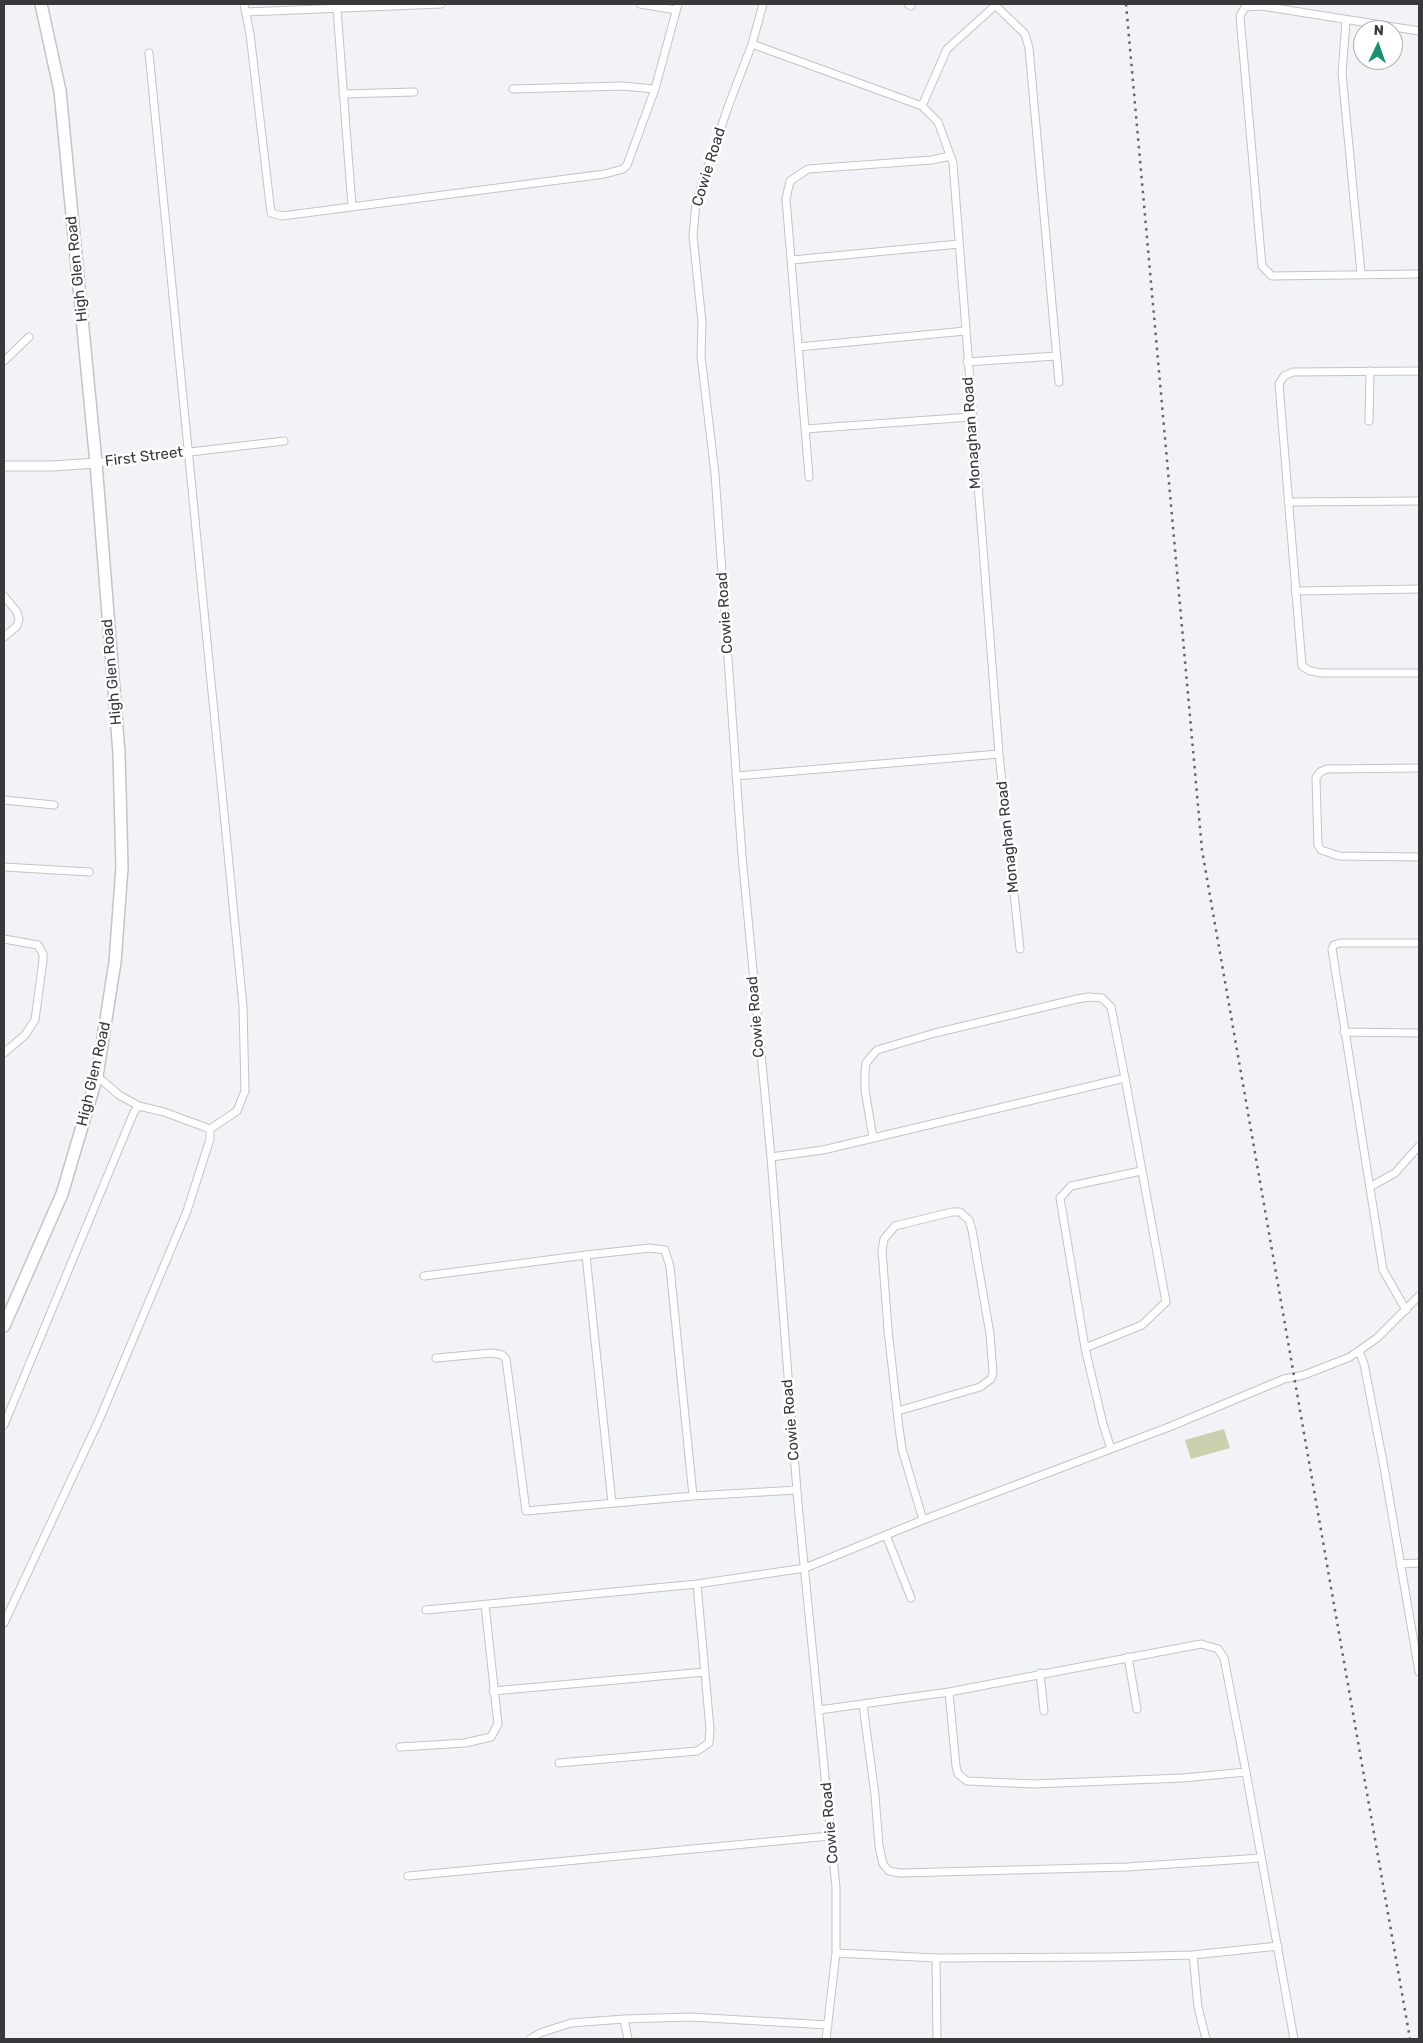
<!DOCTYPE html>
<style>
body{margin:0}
#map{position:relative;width:1423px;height:2043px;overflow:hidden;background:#f1f3f7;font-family:Rubik,sans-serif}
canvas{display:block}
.frame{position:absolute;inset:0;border:5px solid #38393a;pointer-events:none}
.north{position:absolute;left:1353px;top:20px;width:50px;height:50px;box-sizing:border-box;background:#fff;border:1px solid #afb0b0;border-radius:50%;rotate:3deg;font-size:14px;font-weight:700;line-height:20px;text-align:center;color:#38393a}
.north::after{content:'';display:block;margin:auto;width:18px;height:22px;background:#1c9072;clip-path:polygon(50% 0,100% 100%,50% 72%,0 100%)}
</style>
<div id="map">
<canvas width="1423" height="2043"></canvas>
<div class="frame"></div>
<div class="north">N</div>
</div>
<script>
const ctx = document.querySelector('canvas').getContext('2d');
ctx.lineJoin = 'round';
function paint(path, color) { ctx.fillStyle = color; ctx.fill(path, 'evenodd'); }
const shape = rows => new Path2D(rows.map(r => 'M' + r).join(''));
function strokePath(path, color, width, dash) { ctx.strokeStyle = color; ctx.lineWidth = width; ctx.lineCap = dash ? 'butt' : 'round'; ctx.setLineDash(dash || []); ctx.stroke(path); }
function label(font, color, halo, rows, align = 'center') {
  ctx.font = font + ' Rubik,sans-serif'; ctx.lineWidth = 5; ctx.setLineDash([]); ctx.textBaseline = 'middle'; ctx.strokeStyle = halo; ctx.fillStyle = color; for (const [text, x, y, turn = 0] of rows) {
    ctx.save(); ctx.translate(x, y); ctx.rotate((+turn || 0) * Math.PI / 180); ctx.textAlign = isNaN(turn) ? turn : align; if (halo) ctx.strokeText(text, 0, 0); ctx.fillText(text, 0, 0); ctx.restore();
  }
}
const green = shape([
 [1224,1429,1230,1448,1191,1459,1185,1440]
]);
const minor = shape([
 [244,4,250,34,271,213,282,216,605,174,623,169,627,165,655,89,678,4],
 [640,4,676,10],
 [763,4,752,44,728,107,696,202,693,236,702,322,701,356,715,474,742,856,771,1157,798,1504,836,1887,836,1953,826,2039],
 [908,4,911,6],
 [996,6,1025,34,1029,48,1059,382],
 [337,9,352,206],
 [246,12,441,4],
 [1346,21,1342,73,1361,273],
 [1419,31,1262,6,1245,7,1240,16,1262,266,1272,276,1419,274],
 [752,44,922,106,938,122,953,163,999,754,1020,949],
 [149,53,243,1006,245,1091,237,1111,210,1129],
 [513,89,622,86,655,89],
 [343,94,414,92],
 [922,106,947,49,997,4],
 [792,260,959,244],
 [798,347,965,331],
 [4,361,29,337],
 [967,362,1056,356],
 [1419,371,1293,372,1284,376,1279,384,1302,666,1310,671,1322,673,1419,673],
 [1369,421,1370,371],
 [805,429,971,417],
 [96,463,284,441],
 [809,477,786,199,790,181,808,169,932,160,950,156],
 [1288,502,1419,501],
 [1295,591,1419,589],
 [4,596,17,612,19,619,17,626,4,637],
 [1419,768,1327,769,1320,772,1316,778,1318,845,1321,850,1339,856,1419,857],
 [736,776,999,754],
 [4,800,54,805],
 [4,867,89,872],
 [4,939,38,945,43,954,43,960,35,1020,25,1035,4,1053],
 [1344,1032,1419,1033],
 [97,1076,119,1095,139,1106,164,1112,210,1129],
 [873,1138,865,1090,865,1072,866,1063,877,1050,935,1033,1077,999,1089,997,1102,998,1111,1007,1125,1078],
 [771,1157,823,1150,1125,1078,1166,1302,1142,1325,1085,1348],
 [1370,1187,1395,1173,1419,1146],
 [586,1255,612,1503],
 [424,1276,586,1255,650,1248,665,1250,670,1267,693,1496],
 [1406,1310,1383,1270,1332,949,1334,945,1340,943,1419,943],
 [1359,1351,1364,1364,1384,1467,1419,1672],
 [436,1358,492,1353,502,1355,506,1359,526,1511,693,1496,797,1490],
 [898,1411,980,1387,991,1379,993,1373,990,1334,972,1230,969,1220,960,1212,952,1212,895,1226,884,1239,882,1250,888,1330,899,1428,902,1449,923,1520],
 [4,1425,134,1112,139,1106],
 [1111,1449,1103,1424,1085,1348,1060,1198,1071,1186,1141,1171],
 [886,1535,911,1598],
 [1400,1564,1419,1563],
 [426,1610,697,1584,805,1568,923,1520,1169,1427,1284,1379,1304,1375,1350,1357,1377,1338,1419,1296],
 [4,1623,100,1418,187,1211,210,1139,210,1129],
 [1128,1657,1137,1709],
 [1040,1673,1044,1711],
 [493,1691,705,1672],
 [949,1692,956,1766,958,1774,967,1781,1034,1784,1082,1782,1183,1778,1246,1772],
 [863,1705,875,1795,879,1846,883,1864,889,1871,900,1873,1127,1867,1261,1858],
 [819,1710,949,1692,1201,1644,1218,1649,1224,1658,1246,1772,1294,2039],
 [400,1747,465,1743,491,1737,498,1724,485,1605],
 [559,1763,697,1751,709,1743,710,1729,697,1584],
 [408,1876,830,1836],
 [836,1953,936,1958,1110,1957,1193,1955,1278,1946],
 [1193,1955,1198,2007,1206,2039],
 [936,1958,937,2039],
 [624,2019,628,2039],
 [530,2039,540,2033,571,2023,624,2019,690,2017,828,2025]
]);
const tertiary = shape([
 [4,466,52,466,96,463]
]);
const primary = shape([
 [4,1326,62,1194,97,1076,115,962,122,867,119,753,96,463,60,91,41,4]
]);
const rail = shape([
 [1126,4,1202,850,1410,2039]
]);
const streetNames = [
 ["Cowie Road",709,167,-73],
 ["High Glen Road",77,269,-96],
 ["Monaghan Road",972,433,-94],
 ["First Street",144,457,-7],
 ["Cowie Road",725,613,-94],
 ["High Glen Road",112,672,-95],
 ["Monaghan Road",1008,837,-96],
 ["Cowie Road",756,1017,-95],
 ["High Glen Road",94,1074,-77],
 ["Cowie Road",791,1420,-95],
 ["Cowie Road",830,1823,-95]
];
paint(green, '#ccd0af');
strokePath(minor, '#c2c4c8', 9);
strokePath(tertiary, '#c2c4c8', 11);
strokePath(primary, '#c2c4c8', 14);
strokePath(minor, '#fff', 7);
strokePath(tertiary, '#fff', 9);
strokePath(primary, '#fff', 11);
strokePath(rail, '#656668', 2.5, [2.5, 5]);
label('15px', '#38393a', '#fff', streetNames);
</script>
